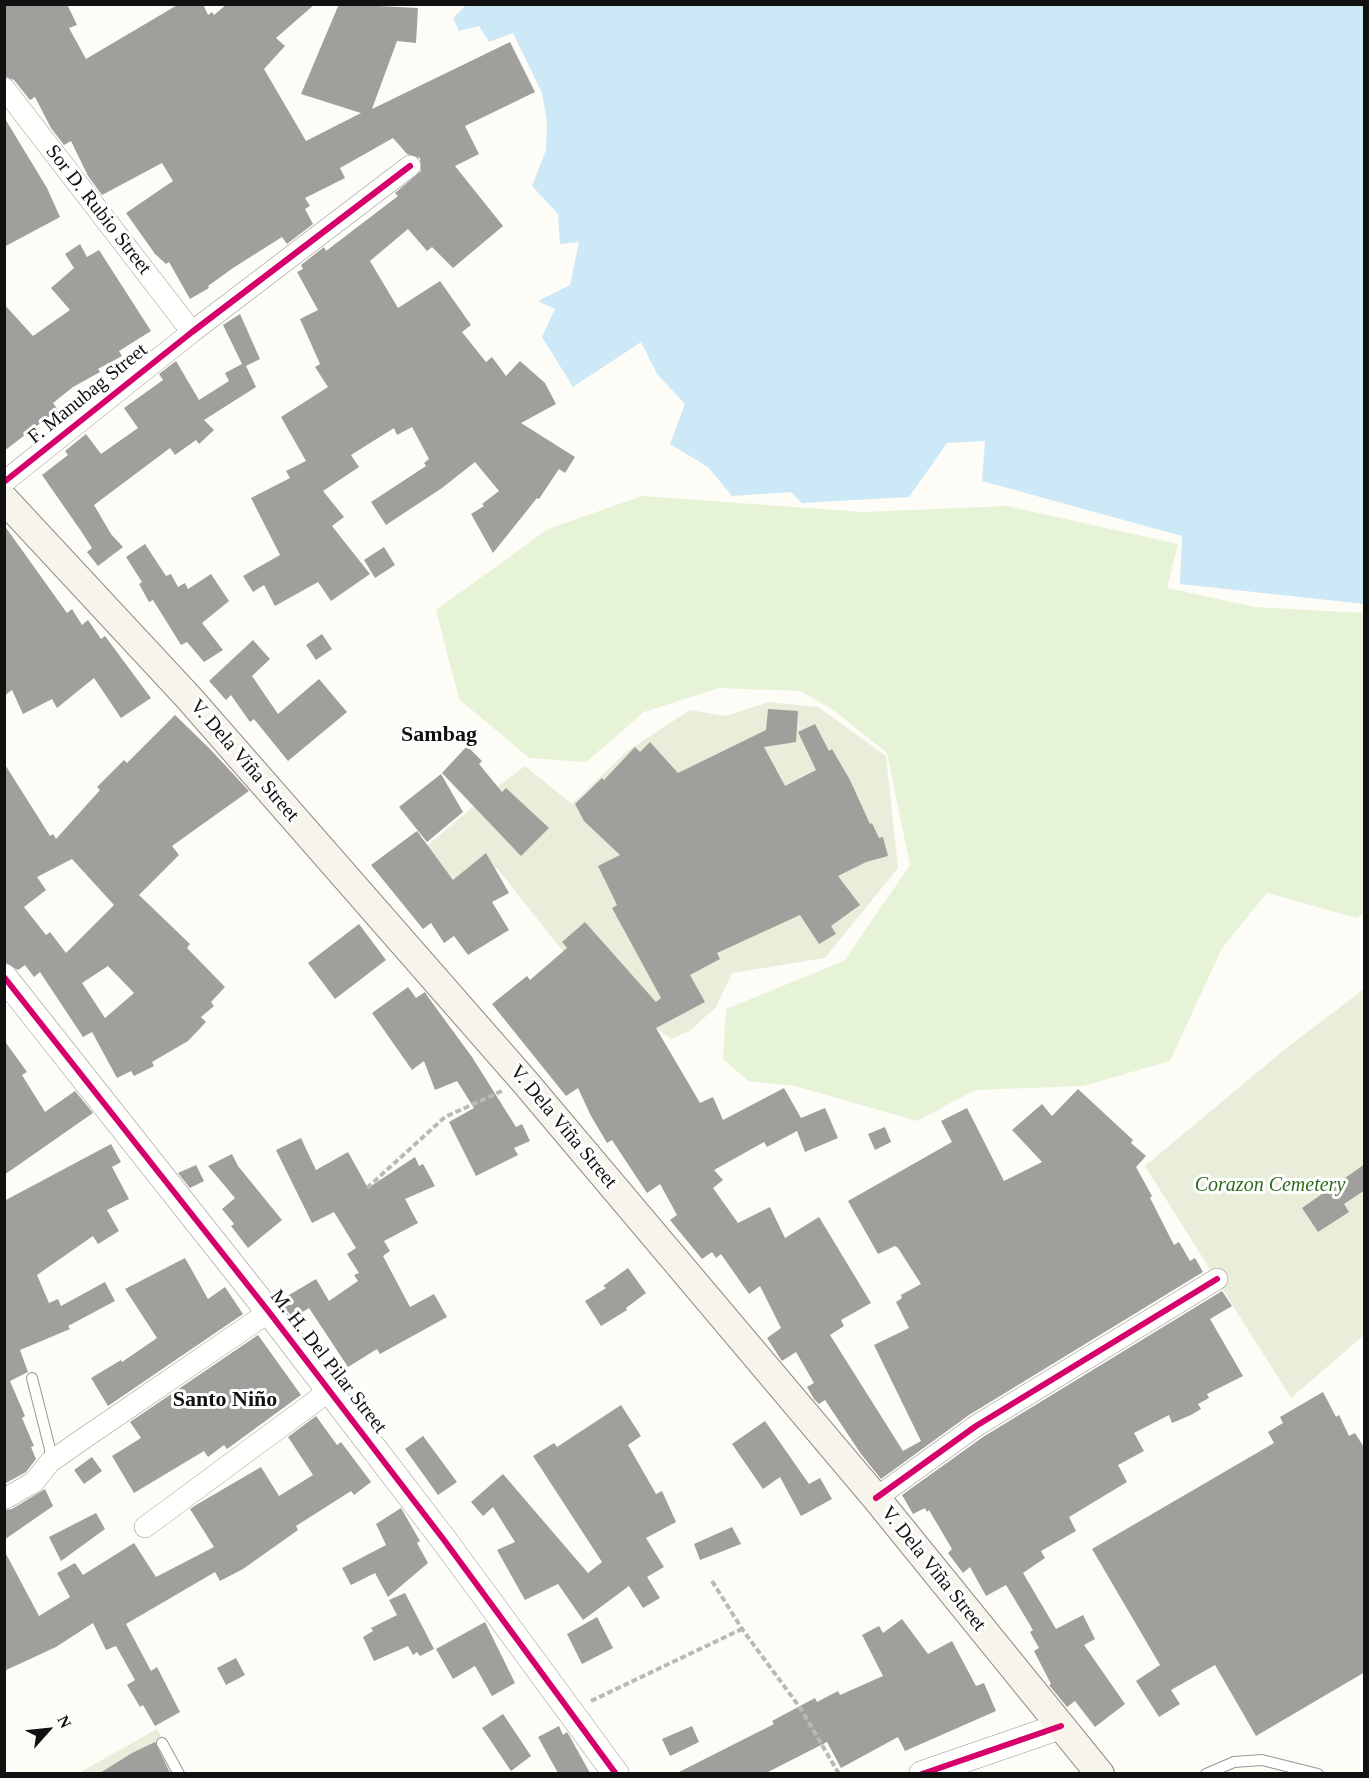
<!DOCTYPE html>
<meta charset="utf-8">
<style>
body{margin:0}
#map{position:relative;width:1369px;height:1778px;overflow:hidden;background:#fdfcf7;font-family:"Times New Roman",serif}
canvas{display:block}
.frame{position:absolute;inset:0;border:6px solid #111;pointer-events:none}
.north{position:absolute;left:18px;top:1700px;width:60px;height:60px;-webkit-text-stroke:4px #fff;paint-order:stroke;rotate:63deg;font-size:16px;font-weight:700;line-height:24px;text-align:center;color:#111}
.north::after{content:'';display:block;margin:auto;width:21px;height:27px;background:#111;clip-path:polygon(50% 0,100% 100%,50% 72%,0 100%)}
</style>
<div id="map">
<canvas width="1369" height="1778"></canvas>
<div class="frame"></div>
<div class="north">N</div>
</div>
<script>
const ctx = document.querySelector('canvas').getContext('2d');
ctx.lineJoin = 'round';
function paint(path, color) { ctx.fillStyle = color; ctx.fill(path, 'evenodd'); }
const shape = rows => new Path2D(rows.map(r => 'M' + r).join(''));
function strokePath(path, color, width, dash) { ctx.strokeStyle = color; ctx.lineWidth = width; ctx.lineCap = dash ? 'butt' : 'round'; ctx.setLineDash(dash || []); ctx.stroke(path); }
function label(font, color, halo, rows, align = 'center') {
  ctx.font = font + ' "Times New Roman",serif'; ctx.lineWidth = 6; ctx.setLineDash([]); ctx.textBaseline = 'middle'; ctx.strokeStyle = halo; ctx.fillStyle = color; for (const [text, x, y, turn = 0] of rows) {
    ctx.save(); ctx.translate(x, y); ctx.rotate((+turn || 0) * Math.PI / 180); ctx.textAlign = isNaN(turn) ? turn : align; if (halo) ctx.strokeText(text, 0, 0); ctx.fillText(text, 0, 0); ctx.restore();
  }
}
const green = shape([
 [642,496,864,512,1007,506,1178,544,1167,588,1255,607,1364,613,1364,913,1357,918,1267,893,1222,948,1170,1061,1083,1086,975,1090,917,1121,795,1086,748,1081,723,1059,726,1009,844,961,910,865,887,753,836,712,801,691,719,688,644,712,586,762,529,758,459,699,436,610,548,529]
]);
const cemetery = shape([
 [768,702,818,707,886,756,898,868,825,958,732,973,716,1007,691,1030,671,1039,579,972,497,868,436,916,395,873,488,794,525,766,572,804,627,751,690,710,726,716],
 [1364,989,1364,1335,1291,1398,1145,1166,1285,1049],
 [157,1729,184,1773,77,1774]
]);
const water = shape([
 [466,5,1364,5,1364,604,1180,584,1182,536,982,481,985,441,947,443,909,497,802,503,791,492,732,496,708,467,670,444,685,404,657,374,641,342,573,387,542,337,555,309,538,301,570,285,579,242,560,244,558,214,532,186,546,150,547,122,542,93,513,33,489,42,479,26,459,31,453,18]
]);
const building = shape([
 [4,4,67,4,77,25,69,28,86,59,179,4,203,4,208,15,212,12,214,15,227,4,315,4,276,38,285,46,264,69,306,141,361,113,301,94,339,4,418,8,416,43,397,41,372,109,510,42,535,92,465,126,479,154,455,166,503,226,453,268,432,247,427,251,408,229,370,261,398,308,440,281,471,325,462,332,486,362,492,357,506,376,520,361,545,383,556,404,521,423,575,457,565,473,559,469,539,499,537,498,493,553,471,514,484,506,482,504,499,491,475,462,442,488,386,525,371,502,426,466,424,463,429,459,412,427,397,435,394,428,351,455,359,467,323,491,344,517,332,526,370,574,331,601,318,582,275,606,264,585,253,592,243,576,280,555,251,498,290,478,286,471,306,461,281,417,328,387,315,367,320,364,300,319,318,310,297,272,303,269,301,265,324,247,326,251,398,196,395,193,421,171,420,158,407,154,393,138,340,168,345,178,305,198,310,206,305,209,313,224,287,244,282,237,233,268,208,286,209,288,190,299,169,262,166,264,155,254,126,213,173,181,162,163,102,195,88,176,71,141,64,145,51,128,35,97,30,100,14,80,4,76],
 [4,117,47,188,60,217,4,247],
 [80,244,87,257,99,250,151,331,119,351,122,356,98,369,100,372,73,387,53,403,58,410,4,451,4,304,33,336,70,310,51,288,74,268,65,254],
 [240,314,260,359,246,366,256,387,204,420,214,430,199,444,196,440,175,455,170,448,94,505,111,534,123,547,98,566,87,552,92,548,81,531,42,475,68,455,65,451,86,434,101,454,138,428,124,408,163,380,159,374,176,361,199,400,229,381,225,373,242,364,223,325],
 [4,525,67,613,72,609,82,625,88,620,101,639,105,636,151,698,121,718,94,678,57,708,52,699,23,714,12,690,4,696],
 [145,544,166,576,171,574,178,587,185,583,188,589,211,574,229,601,202,623,223,650,204,662,187,642,181,645,153,600,149,602,139,584,142,582,126,557],
 [384,547,395,565,375,578,364,560],
 [322,634,332,649,316,660,306,645],
 [253,640,270,659,252,676,278,714,319,679,347,712,288,761,254,719,250,722,231,695,226,700,209,681],
 [768,709,798,711,796,742,764,747,785,786,816,770,798,732,815,724,829,751,832,749,850,780,870,824,872,823,879,838,883,837,888,856,866,862,838,876,860,905,831,926,836,934,819,944,800,915,717,953,720,959,690,975,705,1002,656,1028,700,1103,713,1097,723,1120,784,1088,801,1118,825,1108,838,1138,805,1152,797,1131,767,1147,764,1142,714,1170,723,1180,713,1188,738,1223,770,1207,785,1238,819,1217,871,1303,841,1320,844,1326,830,1335,903,1451,921,1441,874,1345,909,1328,896,1302,902,1298,901,1295,921,1284,898,1248,895,1246,878,1254,848,1201,952,1142,941,1121,967,1108,1004,1181,1042,1162,1012,1130,1042,1104,1052,1116,1078,1089,1133,1140,1131,1143,1146,1156,1136,1167,1152,1196,1150,1198,1174,1245,1179,1242,1190,1261,1195,1258,1203,1272,969,1415,881,1479,861,1454,825,1400,819,1404,814,1399,807,1387,814,1383,796,1352,782,1361,767,1338,781,1328,760,1286,749,1294,721,1254,716,1258,712,1252,702,1259,670,1220,677,1215,660,1184,647,1193,612,1140,607,1143,591,1116,578,1088,566,1096,492,1004,527,976,530,980,567,948,562,942,585,922,656,1002,661,998,612,908,617,905,598,866,620,855,584,821,575,804,602,778,604,780,635,747,640,752,650,742,678,773,766,730],
 [175,715,210,749,249,791,172,846,179,855,139,895,190,944,187,948,225,987,211,1002,214,1006,201,1017,206,1022,188,1041,152,1062,154,1066,134,1076,131,1071,117,1078,92,1032,83,1037,40,972,34,977,25,965,18,970,4,962,4,763,50,836,53,834,56,839,100,790,97,787,124,760,127,763],
 [72,859,114,905,66,953,50,932,46,935,24,907,46,890,37,877],
 [108,966,134,993,105,1018,82,983],
 [467,746,482,761,479,764,502,792,506,788,549,828,521,856,442,773],
 [441,774,463,812,427,842,399,807],
 [417,831,453,880,486,853,509,893,492,902,509,930,468,955,454,936,444,943,431,923,423,929,371,865],
 [359,924,386,960,335,999,308,963],
 [408,987,416,998,425,992,428,997,472,1057,516,1127,522,1124,530,1141,514,1148,518,1155,476,1176,449,1122,474,1108,457,1081,435,1090,424,1061,412,1070,372,1013],
 [4,1040,27,1072,22,1075,45,1112,75,1091,93,1113,4,1175],
 [885,1127,891,1142,875,1150,868,1134],
 [301,1138,316,1170,348,1152,368,1188,415,1157,419,1166,423,1164,435,1186,405,1199,418,1223,384,1241,390,1251,383,1256,410,1307,434,1294,447,1317,380,1354,377,1349,348,1367,309,1308,293,1318,279,1301,316,1279,329,1301,358,1281,354,1275,359,1273,347,1254,356,1248,334,1212,312,1223,276,1150],
 [111,1144,121,1162,112,1167,129,1199,107,1210,119,1231,98,1244,93,1236,37,1275,49,1303,58,1299,61,1306,105,1282,115,1301,68,1326,70,1329,20,1350,28,1372,10,1381,25,1416,22,1418,34,1446,31,1447,36,1459,26,1472,4,1484,4,1201],
 [232,1154,238,1166,282,1220,248,1248,231,1226,234,1224,222,1209,235,1198,208,1166],
 [1365,1164,1365,1190,1344,1204,1349,1212,1318,1232,1302,1208],
 [196,1165,204,1181,190,1188,178,1173],
 [185,1258,208,1299,225,1287,243,1314,108,1406,91,1378,121,1360,122,1362,157,1338,125,1289],
 [628,1268,646,1293,626,1308,627,1310,601,1326,585,1301,606,1288,603,1286],
 [1222,1291,1232,1306,1210,1319,1243,1376,1207,1394,1209,1398,1198,1404,1201,1409,1191,1415,1172,1423,1169,1415,1134,1433,1144,1451,1118,1465,1127,1482,1069,1517,1076,1531,1041,1551,1045,1558,1023,1573,1056,1629,1083,1615,1095,1639,1084,1645,1125,1704,1095,1727,1075,1701,1067,1707,1049,1685,1051,1684,1034,1651,1039,1648,1030,1632,1033,1630,1006,1585,986,1596,970,1567,963,1573,948,1553,952,1549,929,1510,927,1512,925,1508,913,1514,902,1495,983,1437],
 [258,1335,301,1395,227,1449,224,1445,208,1457,204,1451,134,1493,112,1456,141,1438,130,1422],
 [1323,1392,1336,1417,1339,1415,1349,1436,1355,1433,1365,1449,1365,1672,1256,1736,1215,1665,1171,1690,1180,1704,1159,1717,1136,1681,1160,1665,1092,1549,1274,1443,1268,1432,1283,1423,1280,1417],
 [621,1405,641,1436,628,1445,656,1494,662,1491,676,1522,646,1538,664,1567,647,1577,660,1598,643,1608,629,1586,583,1620,558,1584,525,1600,497,1550,515,1542,493,1507,483,1516,471,1502,503,1474,588,1573,602,1562,533,1456,554,1443,557,1447],
 [316,1416,337,1445,341,1442,371,1482,354,1495,351,1491,296,1526,298,1530,243,1569,220,1581,215,1572,126,1624,151,1671,157,1667,180,1712,155,1726,143,1705,140,1707,127,1685,135,1680,116,1646,106,1650,93,1623,56,1647,4,1671,4,1550,39,1616,70,1597,57,1573,75,1563,83,1575,134,1543,156,1577,214,1547,190,1509,196,1505,261,1467,279,1496,313,1475,288,1437],
 [765,1421,809,1484,820,1478,832,1499,801,1516,780,1477,763,1489,732,1444],
 [423,1436,457,1482,438,1495,405,1449],
 [92,1457,102,1471,84,1484,74,1470],
 [45,1489,53,1506,4,1540,4,1510,12,1509],
 [401,1508,420,1541,417,1543,428,1563,388,1597,375,1573,351,1585,342,1568,386,1545,376,1524],
 [96,1513,105,1529,61,1561,49,1537],
 [732,1527,741,1544,700,1560,694,1544],
 [405,1593,434,1649,420,1656,417,1652,413,1655,408,1646,374,1661,363,1637,373,1631,371,1628,397,1615,389,1600],
 [597,1617,613,1648,582,1664,567,1634],
 [902,1619,928,1654,952,1641,976,1686,984,1683,996,1711,905,1751,898,1737,841,1768,827,1742,766,1773,677,1773,774,1724,772,1721,815,1698,817,1702,838,1691,840,1695,883,1676,862,1635,879,1626,883,1633],
 [485,1622,515,1683,492,1696,475,1666,453,1679,436,1649],
 [236,1658,245,1675,226,1685,217,1668],
 [503,1714,531,1756,511,1771,482,1728],
 [559,1726,563,1735,567,1732,570,1737,590,1773,558,1773,538,1737],
 [692,1726,699,1742,670,1756,662,1739],
 [155,1742,170,1773,100,1773,132,1753]
]);
const path = shape([
 [367,1188,445,1117,502,1091],
 [712,1581,742,1629,801,1709,839,1774],
 [591,1701,742,1629]
]);
const service = shape([
 [32,1378,50,1449,50,1462],
 [162,1743,179,1774],
 [1206,1774,1234,1762,1262,1760,1318,1774]
]);
const minor = shape([
 [4,88,192,332],
 [4,482,192,332,410,166],
 [6,1498,34,1482,50,1462,80,1441,269,1312],
 [876,1498,976,1426,1217,1279],
 [145,1527,329,1391]
]);
const tertiary = shape([
 [4,977,269,1312,444,1540,616,1774],
 [922,1774,1061,1726]
]);
const secondary = shape([
 [4,499,189,698,525,1082,876,1498,1100,1774]
]);
const cycleway = shape([
 [4,482,192,332,410,166],
 [4,977,269,1312,444,1540,616,1774],
 [876,1498,976,1426,1217,1279],
 [922,1774,1061,1726]
]);
const streetNames = [
 ["Sor D. Rubio Street",98,210,52],
 ["F. Manubag Street",88,394,-39],
 ["V. Dela Viña Street",244,761,49],
 ["V. Dela Viña Street",563,1127,50],
 ["M. H. Del Pilar Street",328,1362,52],
 ["V. Dela Viña Street",933,1569,51]
];
const parkNames = [
 ["Corazon Cemetery",1270,1186]
];
const quarterNames = [
 ["Sambag",439,735],
 ["Santo Niño",225,1400]
];
paint(green, '#e7f3d7');
paint(cemetery, '#e9eedb');
paint(water, '#cde8f7');
paint(building, '#a19f9c');
strokePath(service, '#979795', 12);
strokePath(minor, '#979795', 22);
strokePath(tertiary, '#979795', 27);
strokePath(secondary, '#8e8d8b', 30);
strokePath(path, '#b9b9b8', 4, [6, 3]);
strokePath(service, '#fffffe', 10);
strokePath(minor, '#fffffe', 21);
strokePath(tertiary, '#fffffe', 26);
strokePath(secondary, '#f6f4eb', 28);
strokePath(cycleway, '#d6006c', 6);
label('20px', '#111', '#fff', streetNames);
label('italic 20px', '#2f6b1f', '#fff', parkNames);
label('bold 22px', '#111', '#fff', quarterNames);
</script>
